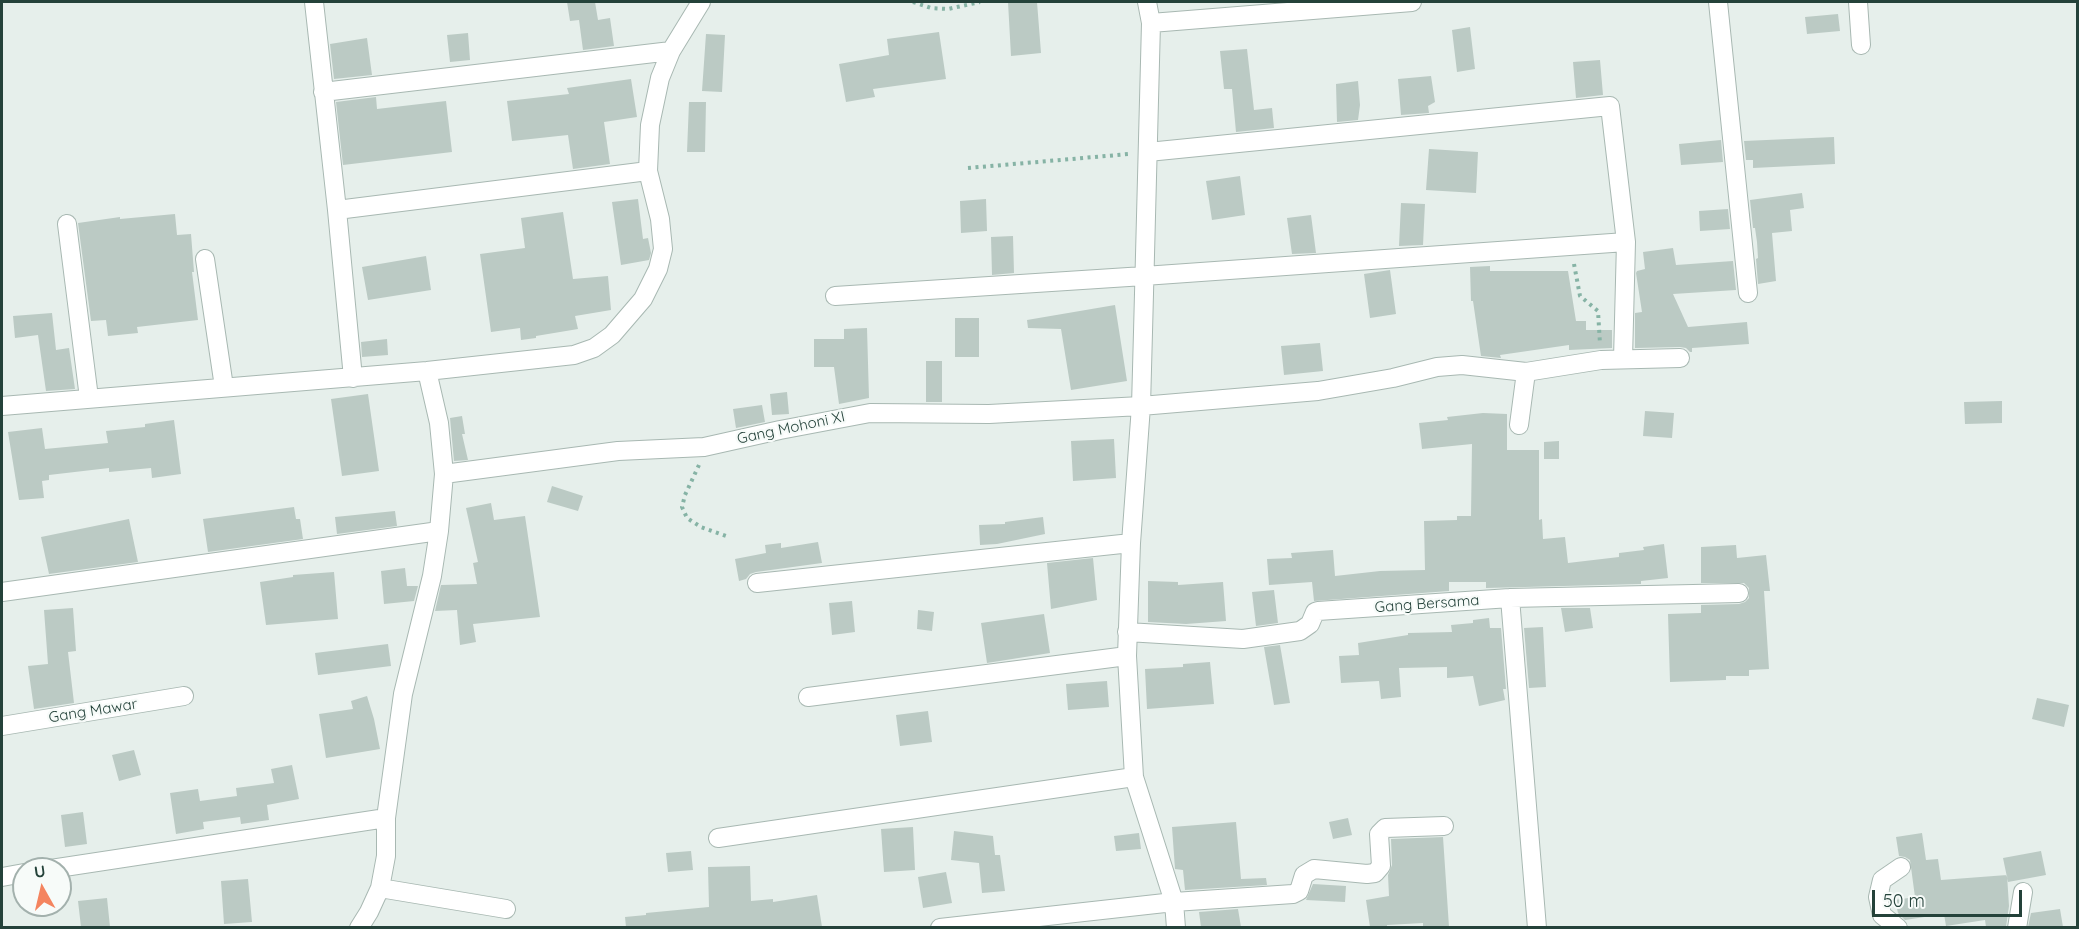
<!DOCTYPE html>
<style>
body{margin:0}
#map{position:relative;width:2079px;height:929px;overflow:hidden;background:#e6efeb;font-family:Quicksand,sans-serif}
canvas{display:block}
.frame{position:absolute;inset:0;border:3px solid #24423a;pointer-events:none}
.north{position:absolute;left:12px;top:857px;width:60px;height:60px;box-sizing:border-box;background:#f7fbf9;border:2px solid #a3b1ad;border-radius:50%;rotate:352deg;font-size:16px;font-weight:700;line-height:24px;text-align:center;color:#24423a}
.north::after{content:'';display:block;margin:auto;width:21px;height:27px;background:#f4845f;clip-path:polygon(50% 0,100% 100%,50% 72%,0 100%)}
.scale{position:absolute;left:1872px;top:890px;width:150px;height:27px;box-sizing:border-box;border:3px solid #24423a;border-top:0;padding-left:8px;font-size:18px;line-height:21px;white-space:nowrap;color:#24423a;-webkit-text-stroke:4px #f7fbf9;paint-order:stroke}
</style>
<div id="map">
<canvas width="2079" height="929"></canvas>
<div class="frame"></div>
<div class="north">U</div>
<div class="scale">50 m</div>
</div>
<script>
const ctx = document.querySelector('canvas').getContext('2d');
ctx.lineJoin = 'round';
function paint(path, color) { ctx.fillStyle = color; ctx.fill(path, 'evenodd'); }
const shape = rows => new Path2D(rows.map(r => 'M' + r).join(''));
function strokePath(path, color, width, dash) { ctx.strokeStyle = color; ctx.lineWidth = width; ctx.lineCap = dash ? 'butt' : 'round'; ctx.setLineDash(dash || []); ctx.stroke(path); }
function label(font, color, halo, rows, align = 'center') {
  ctx.font = font + ' Quicksand,sans-serif'; ctx.lineWidth = 4.5; ctx.setLineDash([]); ctx.textBaseline = 'middle'; ctx.strokeStyle = halo; ctx.fillStyle = color; for (const [text, x, y, turn = 0] of rows) {
    ctx.save(); ctx.translate(x, y); ctx.rotate((+turn || 0) * Math.PI / 180); ctx.textAlign = isNaN(turn) ? turn : align; if (halo) ctx.strokeText(text, 0, 0); ctx.fillText(text, 0, 0); ctx.restore();
  }
}
const building = shape([
 [567,2,595,2,598,20,610,18,614,46,583,50,579,20,570,21],
 [1008,2,1037,2,1041,53,1011,56],
 [1838,14,1840,31,1807,34,1805,17],
 [1470,27,1475,69,1457,72,1452,30],
 [939,32,946,79,873,89,875,97,846,102,839,64,889,55,887,39],
 [468,33,470,60,450,62,447,35],
 [706,34,725,35,722,92,702,91],
 [367,38,372,75,334,79,330,44],
 [1247,49,1254,110,1272,108,1274,128,1236,132,1232,89,1224,89,1220,51],
 [1600,60,1603,95,1576,98,1573,62],
 [1431,76,1435,102,1428,106,1429,113,1401,115,1398,79],
 [631,79,637,117,604,122,610,164,573,169,568,135,512,141,507,101,569,94,567,88],
 [1358,81,1360,105,1358,120,1337,122,1336,84],
 [376,97,377,109,446,101,452,152,343,165,336,102],
 [689,102,706,102,705,152,687,152],
 [1834,137,1835,164,1753,168,1753,160,1746,160,1744,141],
 [1721,140,1723,162,1681,165,1679,144],
 [1429,149,1478,152,1476,193,1426,190],
 [1240,176,1245,215,1212,220,1206,181],
 [1802,193,1804,208,1790,210,1792,231,1772,233,1776,281,1758,284,1756,259,1758,258,1757,242,1755,228,1753,228,1750,200],
 [638,199,643,239,648,238,651,253,649,260,621,265,612,202],
 [986,199,987,231,961,233,960,201],
 [1401,203,1425,204,1423,245,1399,246],
 [1728,209,1730,229,1700,231,1699,211],
 [563,212,573,279,608,276,611,310,575,316,578,329,536,336,536,338,521,340,520,328,491,332,480,254,525,248,521,218],
 [175,214,177,235,191,234,194,272,192,272,198,320,137,327,138,333,108,336,106,320,91,321,78,223,120,217,120,219],
 [1311,215,1316,253,1292,254,1287,218],
 [1013,236,1014,273,992,275,991,237],
 [1673,248,1676,265,1733,261,1736,290,1673,294,1688,327,1747,322,1749,344,1692,348,1692,352,1690,352,1686,348,1680,347,1635,348,1635,313,1642,312,1636,273,1637,271,1645,269,1643,252],
 [426,256,431,290,368,300,362,267],
 [1490,266,1490,271,1568,271,1576,321,1586,321,1586,330,1612,330,1612,348,1569,350,1569,345,1500,355,1501,358,1481,356,1473,301,1471,301,1470,267],
 [1390,270,1396,314,1370,318,1364,274],
 [1115,305,1127,381,1071,390,1061,329,1028,328,1027,320],
 [52,313,56,350,69,348,75,389,46,391,38,335,15,338,13,316],
 [955,318,979,318,979,357,955,357],
 [867,328,869,398,839,404,834,367,814,367,814,339,844,339,844,329],
 [387,339,388,355,362,357,361,342],
 [1320,343,1323,371,1284,375,1281,346],
 [926,361,942,361,942,402,926,402],
 [787,392,789,414,772,415,770,394],
 [368,394,379,471,342,476,331,399],
 [2002,401,2002,423,1965,424,1964,402],
 [762,405,765,422,736,428,733,409],
 [1645,411,1674,413,1672,438,1643,436],
 [1483,413,1507,414,1507,450,1539,450,1539,520,1542,519,1543,539,1565,537,1568,563,1619,557,1619,553,1644,550,1643,547,1664,544,1668,578,1641,581,1641,584,1486,588,1486,582,1449,582,1449,591,1314,601,1312,582,1269,585,1267,559,1292,558,1291,553,1333,550,1335,576,1380,571,1425,570,1424,521,1457,520,1457,516,1471,516,1472,444,1422,449,1419,423,1448,420,1447,417],
 [462,416,465,434,462,434,468,460,454,461,450,418],
 [174,420,181,474,152,478,151,468,109,472,109,468,49,475,49,480,42,481,44,498,19,500,8,432,42,428,45,449,108,443,106,431,145,427,145,424],
 [1114,439,1116,478,1073,481,1071,441],
 [1559,441,1559,459,1544,459,1544,442],
 [552,486,583,496,578,511,547,502],
 [491,503,494,520,525,516,540,617,473,624,476,642,460,645,457,610,435,611,441,585,477,584,473,563,478,562,466,508],
 [294,507,296,519,300,519,303,539,208,552,203,519],
 [395,511,397,526,337,534,335,517],
 [1043,517,1045,534,997,544,980,545,979,525,1005,524,1005,522],
 [129,519,138,562,49,574,41,537],
 [818,542,822,563,756,572,750,574,746,579,739,581,735,559,766,553,765,545,781,543,781,548],
 [1736,545,1737,558,1766,555,1770,591,1764,591,1769,669,1749,670,1749,676,1726,676,1726,680,1670,682,1668,614,1701,613,1701,605,1739,604,1745,602,1749,598,1749,588,1744,583,1701,583,1701,547],
 [1093,558,1097,600,1051,609,1047,563],
 [405,568,407,586,418,586,414,601,384,604,381,571],
 [334,572,338,619,266,625,260,582,293,577,293,575],
 [1148,581,1178,582,1178,585,1223,582,1226,621,1186,624,1148,622],
 [1274,590,1278,623,1256,626,1252,592],
 [852,601,855,632,832,635,829,603],
 [73,608,76,651,68,652,74,703,34,709,28,666,48,664,44,610],
 [1561,608,1590,608,1593,628,1565,632],
 [918,610,934,612,932,631,917,629],
 [1044,614,1050,653,987,663,981,623],
 [1489,618,1490,628,1501,628,1506,689,1503,689,1505,700,1479,706,1473,676,1447,678,1447,667,1399,668,1401,697,1381,699,1379,681,1341,683,1339,656,1359,655,1358,643,1408,635,1408,633,1452,632,1451,625,1473,623,1473,620],
 [1543,627,1546,687,1529,688,1524,628],
 [388,644,391,666,318,675,315,653],
 [1280,645,1290,703,1274,705,1264,647],
 [1210,662,1214,704,1147,709,1145,669,1183,667,1183,664],
 [1107,681,1109,707,1068,710,1066,684],
 [367,696,374,719,380,749,326,758,319,714,353,709,351,701],
 [2037,698,2069,705,2064,727,2032,719],
 [928,711,932,742,900,746,896,715],
 [134,750,141,775,119,781,112,755],
 [292,765,299,799,267,805,269,820,241,824,240,817,203,822,204,829,176,834,170,793,198,789,200,801,237,796,236,788,274,783,271,769],
 [83,812,87,844,65,847,61,815],
 [1348,818,1352,835,1333,839,1329,822],
 [1236,822,1241,879,1266,878,1267,885,1185,890,1183,870,1175,869,1172,827],
 [913,827,915,870,884,872,881,829],
 [954,831,993,836,995,855,1000,855,1005,891,982,893,979,863,951,860],
 [1139,833,1141,849,1116,851,1114,836],
 [1922,833,1926,860,1938,859,1941,880,2007,875,2009,906,2006,927,1986,927,1985,920,1946,926,1944,914,1905,920,1898,913,1895,900,1915,897,1910,860,1905,857,1899,856,1896,837],
 [1443,837,1449,927,1423,927,1423,923,1387,925,1387,927,1370,927,1366,900,1389,896,1388,875,1392,865,1391,839],
 [691,851,693,870,668,872,666,853],
 [2041,851,2046,875,2008,882,2003,858],
 [750,866,751,901,773,899,773,902,817,895,822,927,626,927,625,917,646,915,646,913,709,907,708,867],
 [946,872,952,903,923,908,918,877],
 [248,879,252,922,224,924,221,881],
 [1313,884,1346,886,1345,902,1306,900],
 [107,898,110,927,81,927,78,901],
 [1238,909,1241,927,1201,927,1199,912],
 [2060,909,2063,927,2028,927,2031,913]
]);
const path = shape([
 [913,2,931,8,948,9,980,2],
 [968,168,1129,154],
 [1574,264,1580,296,1598,311,1600,344],
 [699,465,685,495,682,507,687,518,701,527,729,537]
]);
const minor = shape([
 [314,2,337,210,353,378],
 [1147,2,1151,23,1143,332,1141,406,1131,543,1127,656,1134,777,1174,902,1176,928],
 [1718,2,1748,293],
 [1858,2,1861,45],
 [1151,23,1412,2],
 [323,92,671,51],
 [1148,152,1610,106,1626,242,1623,359],
 [337,210,648,171,650,125,660,78,671,51,701,2],
 [67,224,89,398],
 [205,259,224,387],
 [835,296,1144,276,1626,242],
 [2,406,427,371,574,355,594,348,612,335,643,299,658,269,663,249,660,219,648,171],
 [1519,425,1526,372],
 [444,474,618,451,704,447,780,430,870,413,989,414,1141,406,1318,391,1393,378,1437,367,1462,365,1526,372,1601,360,1680,358],
 [757,583,1131,543],
 [2,592,439,531],
 [1510,598,1537,928],
 [1127,632,1243,639,1300,631,1310,624,1315,612,1318,611,1510,598,1739,593],
 [808,697,1127,656],
 [2,726,184,696],
 [718,838,1134,777],
 [51,869,386,818],
 [2,877,24,873],
 [380,888,506,909],
 [359,928,369,912,380,888,386,856,386,818,403,694,432,576,439,531,444,474,439,423,427,371],
 [940,928,1174,902,1293,894,1299,891,1304,875,1314,869,1367,874,1375,873,1381,866,1379,834,1385,828,1444,826],
 [1898,928,1882,915,1878,897,1882,880,1901,867],
 [2017,928,2023,892]
]);
const streetNames = [
 ["Gang Mohoni XI",791,428,-12],
 ["Gang Bersama",1427,604,-4],
 ["Gang Mawar",93,711,-9]
];
paint(building, '#bbcac4');
strokePath(minor, '#a8b8b2', 20);
strokePath(path, '#86b3a5', 4, [3, 4.5]);
strokePath(minor, '#fff', 18);
label('15px', '#24423a', '#f7fbf9', streetNames);
</script>
